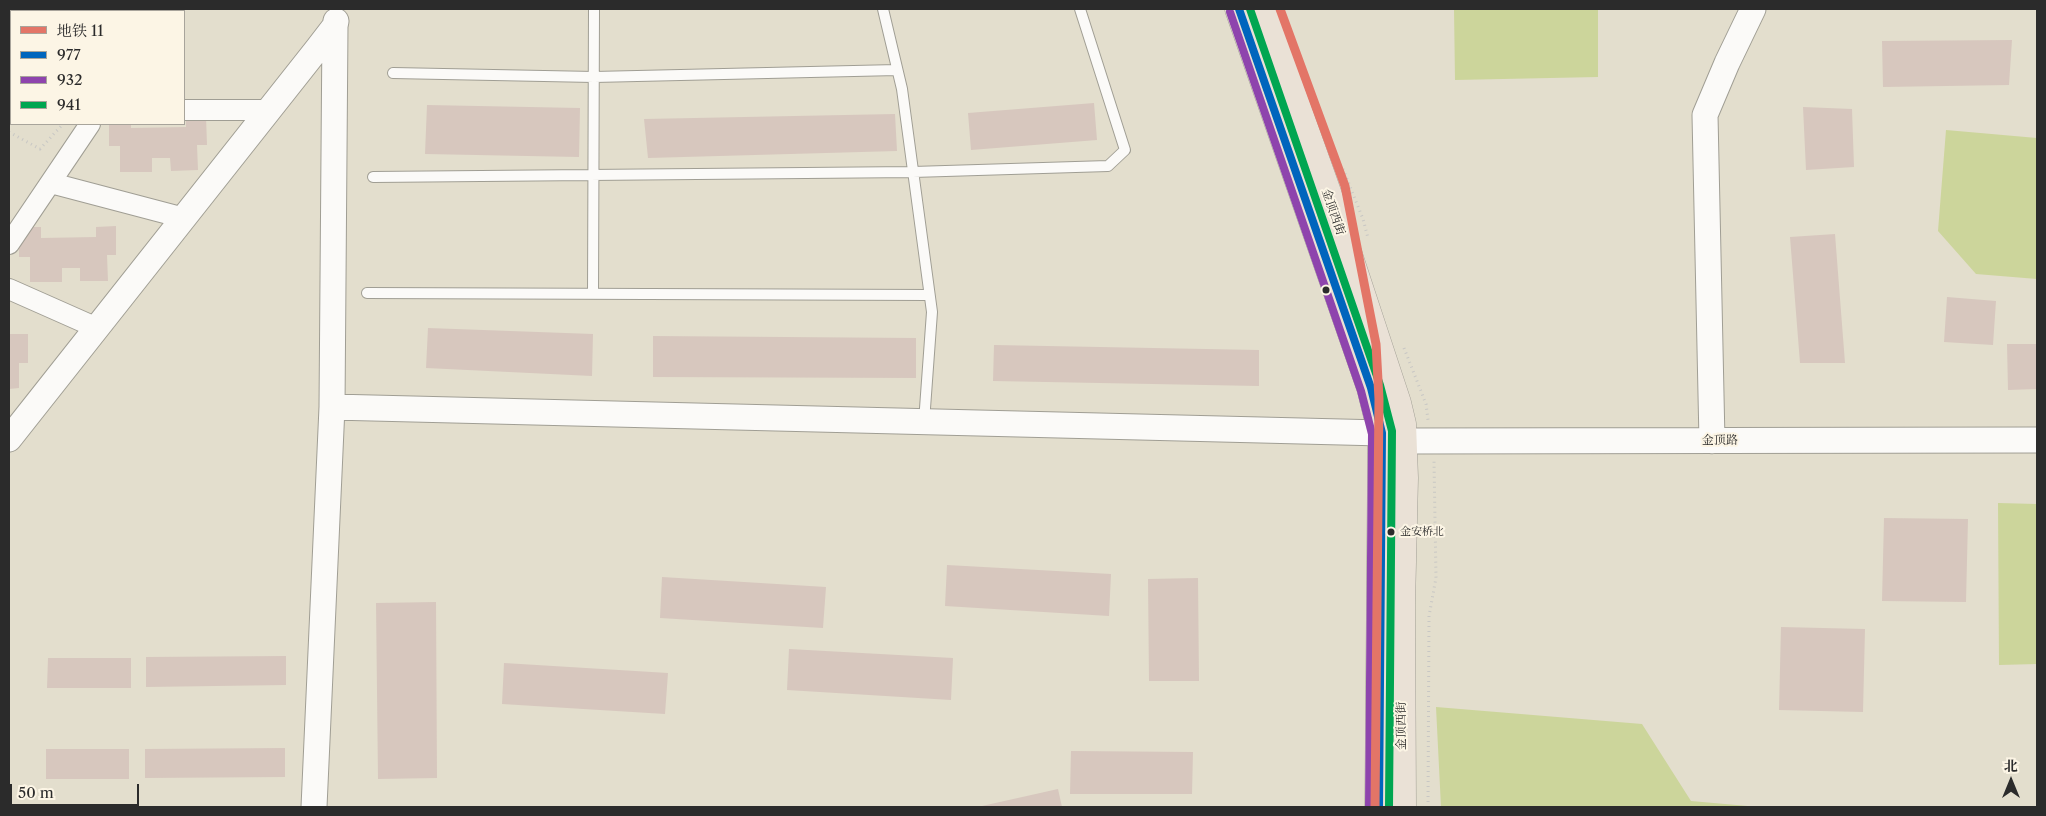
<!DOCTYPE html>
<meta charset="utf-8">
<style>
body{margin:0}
#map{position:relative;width:2046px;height:816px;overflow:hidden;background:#e3decd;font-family:"Libre Caslon Text","Noto Serif SC",serif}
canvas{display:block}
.frame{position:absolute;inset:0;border:10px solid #2b2b2b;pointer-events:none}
.legend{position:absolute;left:10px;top:10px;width:175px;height:115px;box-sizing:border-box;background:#fcf5e5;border:1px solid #a8a49b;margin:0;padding:6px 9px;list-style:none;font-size:15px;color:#2b2b2b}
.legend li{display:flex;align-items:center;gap:10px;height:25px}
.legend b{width:25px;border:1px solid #a8a49b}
.north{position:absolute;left:1986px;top:756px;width:50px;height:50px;-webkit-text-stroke:4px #fcf5e5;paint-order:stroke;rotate:0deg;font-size:14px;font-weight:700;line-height:20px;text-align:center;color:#2b2b2b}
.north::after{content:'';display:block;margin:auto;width:18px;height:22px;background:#2b2b2b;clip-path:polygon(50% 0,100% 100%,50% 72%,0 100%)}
.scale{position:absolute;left:10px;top:784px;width:129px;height:22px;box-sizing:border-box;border:2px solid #2b2b2b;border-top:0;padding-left:6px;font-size:15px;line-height:18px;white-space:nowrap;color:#2b2b2b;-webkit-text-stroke:4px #fcf5e5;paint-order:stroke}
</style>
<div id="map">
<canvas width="2046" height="816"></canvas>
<div class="frame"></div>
<ul class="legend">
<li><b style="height:6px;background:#e37567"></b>地铁 11</li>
<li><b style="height:6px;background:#0065bd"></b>977</li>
<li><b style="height:6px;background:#8e44ad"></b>932</li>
<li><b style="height:6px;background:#00a651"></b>941</li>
</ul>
<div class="north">北</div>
<div class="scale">50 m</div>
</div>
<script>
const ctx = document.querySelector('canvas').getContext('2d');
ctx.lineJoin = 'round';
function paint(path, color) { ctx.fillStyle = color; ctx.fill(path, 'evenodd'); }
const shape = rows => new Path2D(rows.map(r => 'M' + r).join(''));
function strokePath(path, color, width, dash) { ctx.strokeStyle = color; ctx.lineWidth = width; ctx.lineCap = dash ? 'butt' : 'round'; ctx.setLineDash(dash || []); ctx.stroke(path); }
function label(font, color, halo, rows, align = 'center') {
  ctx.font = font + ' "Libre Caslon Text","Noto Serif SC",serif'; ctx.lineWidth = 4; ctx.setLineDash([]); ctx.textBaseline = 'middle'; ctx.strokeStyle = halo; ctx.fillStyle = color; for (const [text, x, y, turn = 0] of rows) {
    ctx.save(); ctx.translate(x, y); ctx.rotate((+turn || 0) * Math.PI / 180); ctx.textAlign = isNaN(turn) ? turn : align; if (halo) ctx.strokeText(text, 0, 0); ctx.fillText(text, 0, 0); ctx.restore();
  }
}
const green = shape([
 [1454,9,1598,9,1598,77,1455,80],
 [1946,130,2037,138,2037,279,1976,274,1938,231],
 [1998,503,2037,504,2037,664,1999,665],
 [1436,707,1642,724,1691,801,1759,807,1441,807]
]);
const building = shape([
 [2012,40,2009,85,1883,87,1882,41],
 [1094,103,1097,140,971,150,968,113],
 [427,105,580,108,579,157,425,154],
 [1803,107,1852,109,1854,167,1806,170],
 [895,114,897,151,648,158,644,119],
 [186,116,206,116,207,145,197,145,198,170,171,171,170,158,152,158,152,172,120,172,120,146,109,146,109,124,131,124,131,128,186,127],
 [116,226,116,255,107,255,108,281,80,281,80,268,62,268,62,282,30,282,30,257,19,257,19,227,41,227,41,238,96,237,96,227],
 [1835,234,1845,363,1800,363,1790,237],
 [1947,297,1996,301,1993,345,1944,342],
 [428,328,593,334,592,376,426,368],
 [9,334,28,334,28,363,19,363,19,388,9,389],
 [653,336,916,338,916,378,653,377],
 [2007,344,2037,344,2037,389,2008,390],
 [994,345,1259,350,1259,386,993,381],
 [1884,518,1968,519,1966,602,1882,601],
 [947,565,1111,574,1109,616,945,606],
 [662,577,826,587,823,628,660,618],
 [1198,578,1199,681,1149,681,1148,579],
 [436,602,437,778,378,779,376,603],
 [1781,627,1865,629,1863,712,1779,710],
 [789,649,953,658,951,700,787,690],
 [286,656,286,685,146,687,146,657],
 [48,658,131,658,131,688,47,688],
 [504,663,668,673,665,714,502,704],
 [285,748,285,777,145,778,145,749],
 [46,749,129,749,129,779,46,779],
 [1071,751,1193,752,1192,794,1070,794],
 [1058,789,1062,807,982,807,982,806]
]);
const path = shape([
 [9,132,40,149,63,124],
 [1343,169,1363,219,1368,238],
 [1404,348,1426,404,1428,420],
 [1428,807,1429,616,1436,578,1434,461]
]);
const service = shape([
 [883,9,902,89,932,312,924,422],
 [393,73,594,77,897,70],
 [373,177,913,172,1108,166,1125,150,1080,9],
 [367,293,929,295],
 [593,294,594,9]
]);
const minor = shape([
 [184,110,269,110],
 [51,183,184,218],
 [9,244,90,124],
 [9,289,97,328]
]);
const tertiary = shape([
 [332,407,1382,433],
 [9,439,318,48,335,26,336,21],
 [1403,441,2037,440],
 [1712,441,1705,115,1727,63,1753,9],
 [314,807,332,407,335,26]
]);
const trunk = shape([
 [1239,9,1371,388,1382,433,1379,807],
 [1262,9,1336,218,1397,403,1402,424,1404,478,1401,604,1402,807]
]);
const bus1 = shape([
 [1239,9,1371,388,1382,433,1379,807]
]);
const bus2 = shape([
 [1230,12,1361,391,1372,434,1369,807]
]);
const bus3 = shape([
 [1250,9,1380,385,1392,431,1389,807]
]);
const metro1 = shape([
 [1280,9,1345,186,1376,344,1379,399,1375,807]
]);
const markers = [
 [1326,290,4.5,"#2b2b2b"],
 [1391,532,4.5,"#2b2b2b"]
];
const busNames = [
 ["金安桥北",1400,532]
];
const streetNames = [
 ["金顶西街",1333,212,71],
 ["金顶路",1720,441],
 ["金顶西街",1402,726,-90]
];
paint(green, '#ccd59b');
paint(building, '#d7c7be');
strokePath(service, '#a09e94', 12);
strokePath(minor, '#a09e94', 22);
strokePath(tertiary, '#a09e94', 27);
strokePath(trunk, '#a09e94', 29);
strokePath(path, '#c8c7c4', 3, [1, 4]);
strokePath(service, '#fbfaf8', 10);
strokePath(minor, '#fbfaf8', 20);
strokePath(tertiary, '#fbfaf8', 25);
strokePath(trunk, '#eae1d6', 28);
strokePath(bus1, '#0065bd', 8);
strokePath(bus2, '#8e44ad', 8);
strokePath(bus3, '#00a651', 8);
strokePath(metro1, '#e37567', 9);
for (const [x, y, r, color] of markers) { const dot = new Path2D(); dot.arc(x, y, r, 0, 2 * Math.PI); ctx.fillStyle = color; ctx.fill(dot); strokePath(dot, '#fcf5e5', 2); }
label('11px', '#2b2b2b', '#fcf5e5', busNames, 'left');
label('12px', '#2b2b2b', '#fcf5e5', streetNames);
</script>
